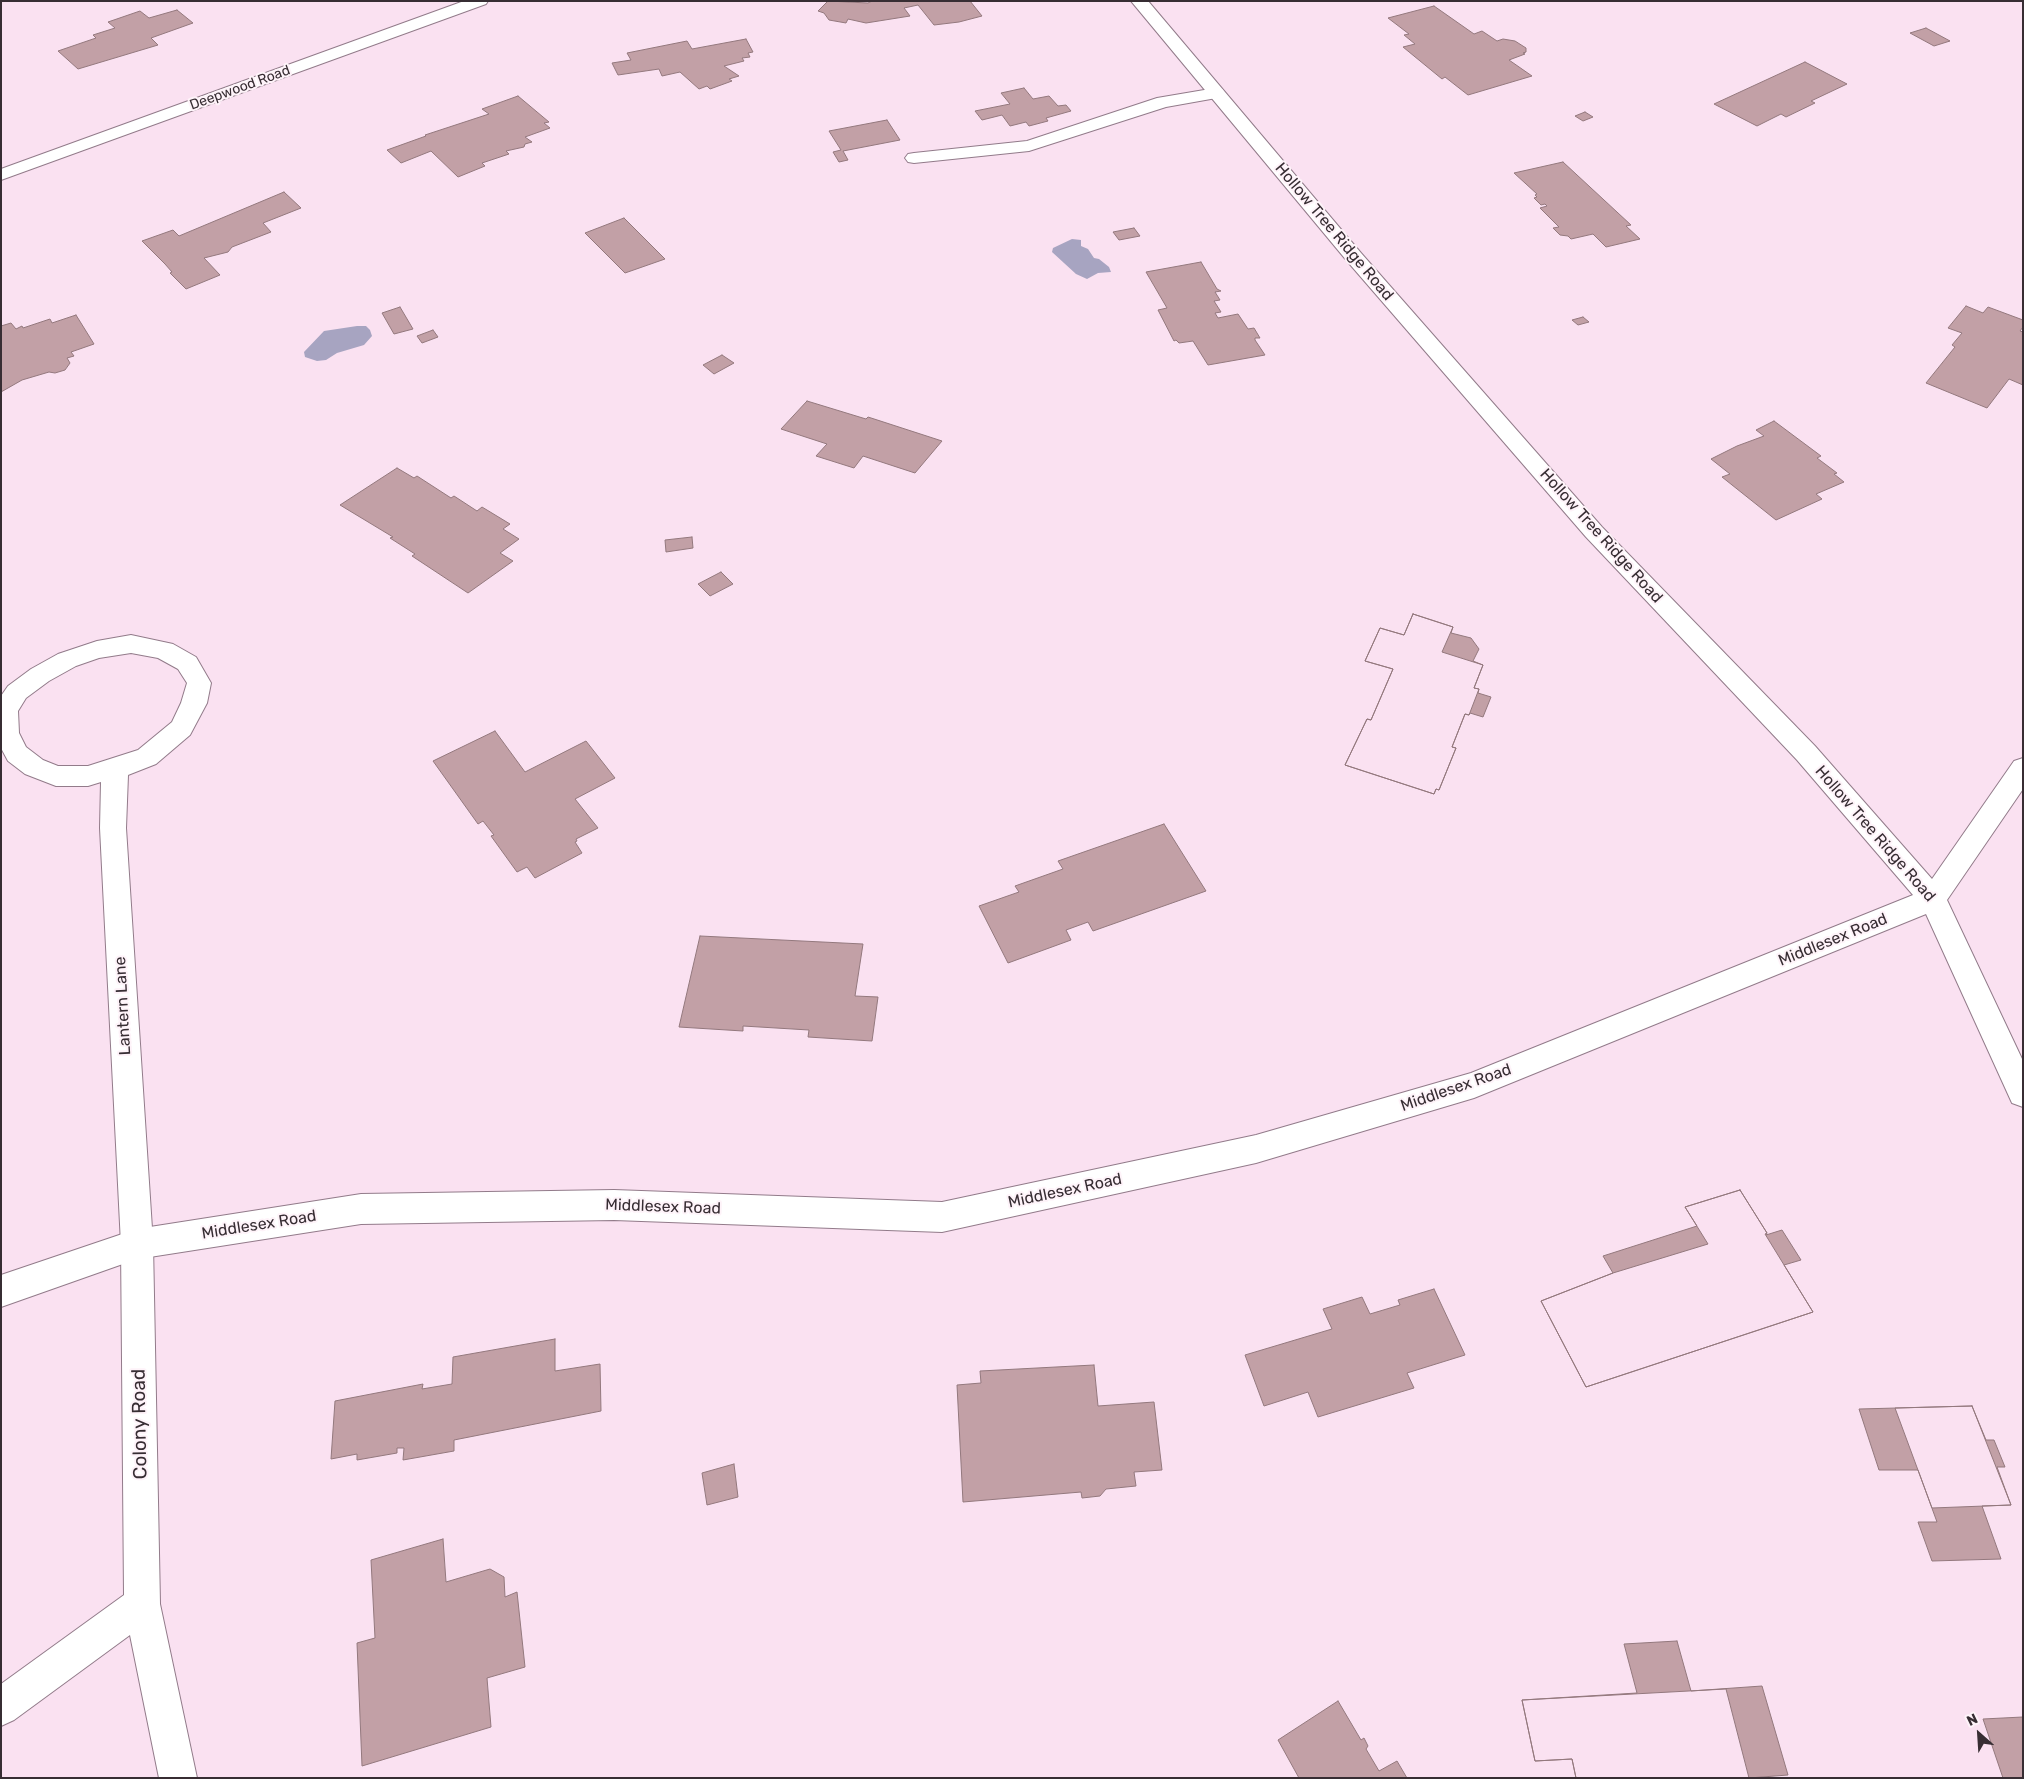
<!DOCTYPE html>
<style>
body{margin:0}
#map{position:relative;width:2024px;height:1779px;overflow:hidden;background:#fae1f1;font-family:Rubik,sans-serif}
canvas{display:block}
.frame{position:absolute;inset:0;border:2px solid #372d33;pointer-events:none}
.north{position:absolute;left:1954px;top:1709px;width:50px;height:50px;-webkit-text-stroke:4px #fef3f9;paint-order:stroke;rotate:334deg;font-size:14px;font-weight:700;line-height:20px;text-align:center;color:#372d33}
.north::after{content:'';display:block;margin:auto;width:18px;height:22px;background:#372d33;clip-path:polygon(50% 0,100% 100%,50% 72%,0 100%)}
</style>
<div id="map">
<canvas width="2024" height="1779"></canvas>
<div class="frame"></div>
<div class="north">N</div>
</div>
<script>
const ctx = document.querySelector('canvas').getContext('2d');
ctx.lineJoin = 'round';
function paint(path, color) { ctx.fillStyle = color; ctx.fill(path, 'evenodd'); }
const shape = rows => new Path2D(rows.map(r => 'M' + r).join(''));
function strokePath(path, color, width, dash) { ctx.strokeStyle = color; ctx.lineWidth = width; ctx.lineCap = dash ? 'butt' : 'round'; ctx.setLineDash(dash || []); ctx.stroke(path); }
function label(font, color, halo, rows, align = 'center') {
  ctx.font = font + ' Rubik,sans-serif'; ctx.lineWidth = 4; ctx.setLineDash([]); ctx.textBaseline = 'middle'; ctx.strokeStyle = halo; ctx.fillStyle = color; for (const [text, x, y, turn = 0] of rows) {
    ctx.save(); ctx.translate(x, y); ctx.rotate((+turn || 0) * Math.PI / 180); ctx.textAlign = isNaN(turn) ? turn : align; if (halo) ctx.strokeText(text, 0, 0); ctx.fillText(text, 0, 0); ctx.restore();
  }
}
const water = shape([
 [1072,239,1081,240,1081,246,1088,249,1094,258,1099,259,1109,267,1111,272,1098,273,1087,279,1076,274,1052,252,1053,248],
 [357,326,366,326,370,330,372,336,364,345,337,353,326,360,317,361,305,357,304,352,324,331]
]);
const building = shape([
 [828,1,868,3,872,1,970,1,982,16,959,22,934,25,918,5,904,8,910,16,866,23,848,19,846,23,829,20,824,13,818,11,828,1],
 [1434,6,1474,34,1482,31,1497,41,1503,39,1515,41,1526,48,1526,52,1523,53,1525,54,1509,60,1532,76,1468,95,1445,77,1442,79,1403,47,1415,44,1404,35,1409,34,1388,18,1434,6],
 [177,10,193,23,151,38,158,45,78,69,58,51,96,38,93,35,115,28,108,22,140,11,149,18,177,10],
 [1926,28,1950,41,1934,46,1910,33,1926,28],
 [746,39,753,52,748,53,750,57,742,58,744,61,724,66,739,76,729,79,732,81,710,89,707,86,699,89,680,72,662,76,659,69,618,75,612,63,631,60,627,53,687,41,692,49,746,39],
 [1805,62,1847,84,1811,101,1815,103,1786,117,1781,114,1757,126,1714,104,1805,62],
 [1024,88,1033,99,1049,96,1058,106,1066,105,1071,111,1046,118,1048,121,1029,126,1026,122,1010,126,1002,115,982,120,975,111,1010,104,1001,93,1024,88],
 [518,96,549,122,544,123,550,128,525,137,532,142,525,144,524,147,506,151,509,154,482,163,485,166,458,177,431,151,401,163,387,150,426,136,425,135,489,114,482,109,518,96],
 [1585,112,1593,117,1583,121,1575,116,1585,112],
 [887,120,900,140,843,151,848,160,839,162,833,152,841,150,829,131,887,120],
 [1563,162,1631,225,1626,226,1640,239,1606,247,1593,234,1571,239,1568,236,1560,235,1553,228,1559,227,1540,208,1547,206,1545,204,1541,205,1534,198,1537,197,1535,195,1537,194,1514,173,1563,162],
 [284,192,301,208,263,223,271,232,232,247,228,252,204,258,220,275,186,289,170,273,172,272,165,264,142,241,173,230,179,236,284,192],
 [624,218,665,259,625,273,585,233,624,218],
 [1134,228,1140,236,1119,240,1113,232,1134,228],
 [1201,262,1217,289,1221,291,1215,292,1220,300,1214,301,1221,312,1215,313,1218,318,1238,314,1248,329,1254,328,1260,338,1255,338,1255,340,1265,355,1208,365,1193,341,1179,343,1176,340,1174,341,1158,310,1167,308,1146,272,1201,262],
 [1966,306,1983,313,1988,307,2023,320,2023,327,2020,331,2023,332,2023,385,2009,379,1987,408,1926,383,1955,347,1952,345,1962,333,1948,328,1966,306],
 [400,307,413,329,394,334,382,313,400,307],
 [76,315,94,344,71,352,74,356,67,358,70,363,65,370,55,373,49,372,22,380,1,392,1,326,11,323,16,329,22,326,23,328,50,319,52,323,76,315],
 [1583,317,1589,322,1578,325,1572,320,1583,317],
 [433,330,438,337,422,343,417,336,433,330],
 [722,355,734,363,714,374,703,365,722,355],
 [807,401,866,419,868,417,942,441,915,473,863,456,854,468,816,456,827,444,781,429,807,401],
 [1774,421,1821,456,1817,458,1837,473,1834,474,1844,482,1816,494,1822,499,1776,520,1722,477,1730,474,1711,459,1737,446,1764,436,1756,430,1774,421],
 [397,468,414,478,417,476,451,498,454,496,477,511,482,507,510,524,503,529,519,539,500,553,513,561,468,593,412,556,415,554,390,538,393,537,340,505,397,468],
 [692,537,693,548,666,552,665,540,692,537],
 [721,572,733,584,710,596,698,584,721,572],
 [1413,614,1453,627,1442,652,1483,665,1474,688,1479,689,1469,715,1465,714,1452,747,1456,748,1439,790,1436,789,1434,794,1345,765,1367,719,1371,720,1393,669,1365,661,1380,628,1404,635,1413,614],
 [1413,614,1453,627,1451,633,1471,638,1479,649,1473,661,1483,665,1474,688,1479,689,1478,693,1491,697,1483,717,1470,713,1469,715,1465,714,1452,747,1456,748,1439,790,1436,789,1434,794,1345,765,1367,719,1371,720,1393,669,1365,661,1380,628,1404,635,1413,614],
 [495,731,525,772,586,741,615,778,575,799,598,828,576,839,577,841,575,842,582,853,535,878,527,867,517,872,491,836,494,835,483,821,478,824,433,761,495,731],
 [1164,824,1206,891,1093,931,1088,922,1066,930,1071,940,1008,963,979,906,1019,892,1015,886,1063,869,1058,861,1164,824],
 [700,936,863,944,855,996,878,997,872,1041,808,1037,809,1030,743,1026,743,1031,679,1027,700,936],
 [1740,1190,1767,1233,1765,1234,1813,1312,1586,1387,1541,1301,1613,1273,1708,1244,1685,1207,1740,1190],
 [1740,1190,1767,1233,1766,1235,1782,1230,1801,1260,1784,1265,1813,1312,1586,1387,1541,1301,1613,1273,1603,1256,1697,1226,1685,1207,1740,1190],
 [1434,1289,1465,1355,1407,1373,1414,1388,1318,1417,1308,1392,1264,1406,1245,1355,1332,1329,1323,1309,1362,1297,1370,1314,1400,1305,1398,1300,1434,1289],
 [555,1339,555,1371,600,1364,601,1411,454,1440,454,1451,403,1460,404,1448,397,1448,397,1453,357,1460,357,1454,331,1459,335,1401,423,1384,422,1389,452,1384,453,1357,555,1339],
 [1094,1365,1098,1406,1154,1402,1162,1470,1134,1472,1136,1486,1106,1489,1100,1496,1082,1498,1081,1492,963,1502,957,1385,981,1383,980,1371,1094,1365],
 [1972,1406,1986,1440,1994,1440,2005,1467,1997,1467,2011,1505,1982,1506,2001,1559,1932,1561,1918,1522,1937,1522,1918,1470,1879,1470,1859,1409,1972,1406],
 [1972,1406,2011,1505,1932,1508,1895,1408,1972,1406],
 [734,1464,738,1497,707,1505,702,1473,734,1464],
 [443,1539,446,1582,490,1569,504,1577,505,1597,517,1592,525,1667,487,1678,491,1727,362,1766,357,1643,375,1638,371,1560,443,1539],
 [1677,1641,1691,1691,1762,1686,1788,1775,1749,1778,1576,1778,1572,1759,1535,1761,1522,1700,1637,1693,1624,1644,1677,1641],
 [1726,1689,1749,1778,1576,1778,1572,1759,1535,1761,1522,1700,1726,1689],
 [1338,1701,1361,1740,1364,1738,1368,1746,1366,1749,1379,1771,1397,1761,1407,1778,1299,1778,1278,1740,1338,1701],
 [2023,1717,2023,1778,2003,1778,1983,1719,2023,1717]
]);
const lane = shape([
 [1216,88,1222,89,1225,93,1222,97,1166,107,1029,151,914,163,908,162,905,158,908,154,914,153,1027,141,1157,98,1216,88]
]);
const street = shape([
 [464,1,488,1,486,4,1,180,1,169,464,1],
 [131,635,173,644,196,657,211,683,207,703,190,735,156,764,128,775,126,828,153,1244,160,1604,197,1778,159,1778,130,1635,14,1720,1,1726,1,1684,124,1595,121,1244,100,828,101,782,88,786,56,786,25,774,8,761,1,748,1,696,8,686,31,669,58,654,97,641,131,635],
 [131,653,158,658,178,669,187,683,181,703,172,722,138,750,88,766,58,766,43,760,26,747,19,733,18,711,26,698,49,681,76,666,99,658,131,653]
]);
const secondary = shape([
 [1131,1,1148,1,1361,253,1602,527,1815,746,1932,879,2014,761,2023,758,2023,789,1947,900,2023,1061,2023,1107,2012,1103,1926,914,1474,1098,1256,1163,942,1232,614,1220,361,1224,137,1259,1,1307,1,1275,137,1229,361,1194,614,1190,942,1202,1256,1135,1471,1073,1913,895,1797,760,1586,537,1347,261,1131,1]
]);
const farStreetnames = [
 ["Deepwood Road",240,88,-20]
];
const streetNames = [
 ["Hollow Tree Ridge Road",1334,232,50],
 ["Hollow Tree Ridge Road",1601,536,48],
 ["Hollow Tree Ridge Road",1875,834,49],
 ["Middlesex Road",1833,940,-22],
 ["Lantern Lane",123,1006,-93],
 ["Middlesex Road",1456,1088,-19],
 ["Middlesex Road",1065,1191,-12],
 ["Middlesex Road",663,1207,2],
 ["Middlesex Road",259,1225,-9]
];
const nearStreetnames = [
 ["Colony Road",140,1424,-91]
];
paint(water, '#a7a4c1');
paint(building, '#c2a0a6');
strokePath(building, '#93787d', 1);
strokePath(lane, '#927b8a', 2);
strokePath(street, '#927b8a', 2);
strokePath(secondary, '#927b8a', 2);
paint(lane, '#fff');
paint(street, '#fff');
paint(secondary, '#fff');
label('14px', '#372d33', '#fef3f9', farStreetnames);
label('16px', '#372d33', '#fef3f9', streetNames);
label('19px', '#372d33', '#fef3f9', nearStreetnames);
</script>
